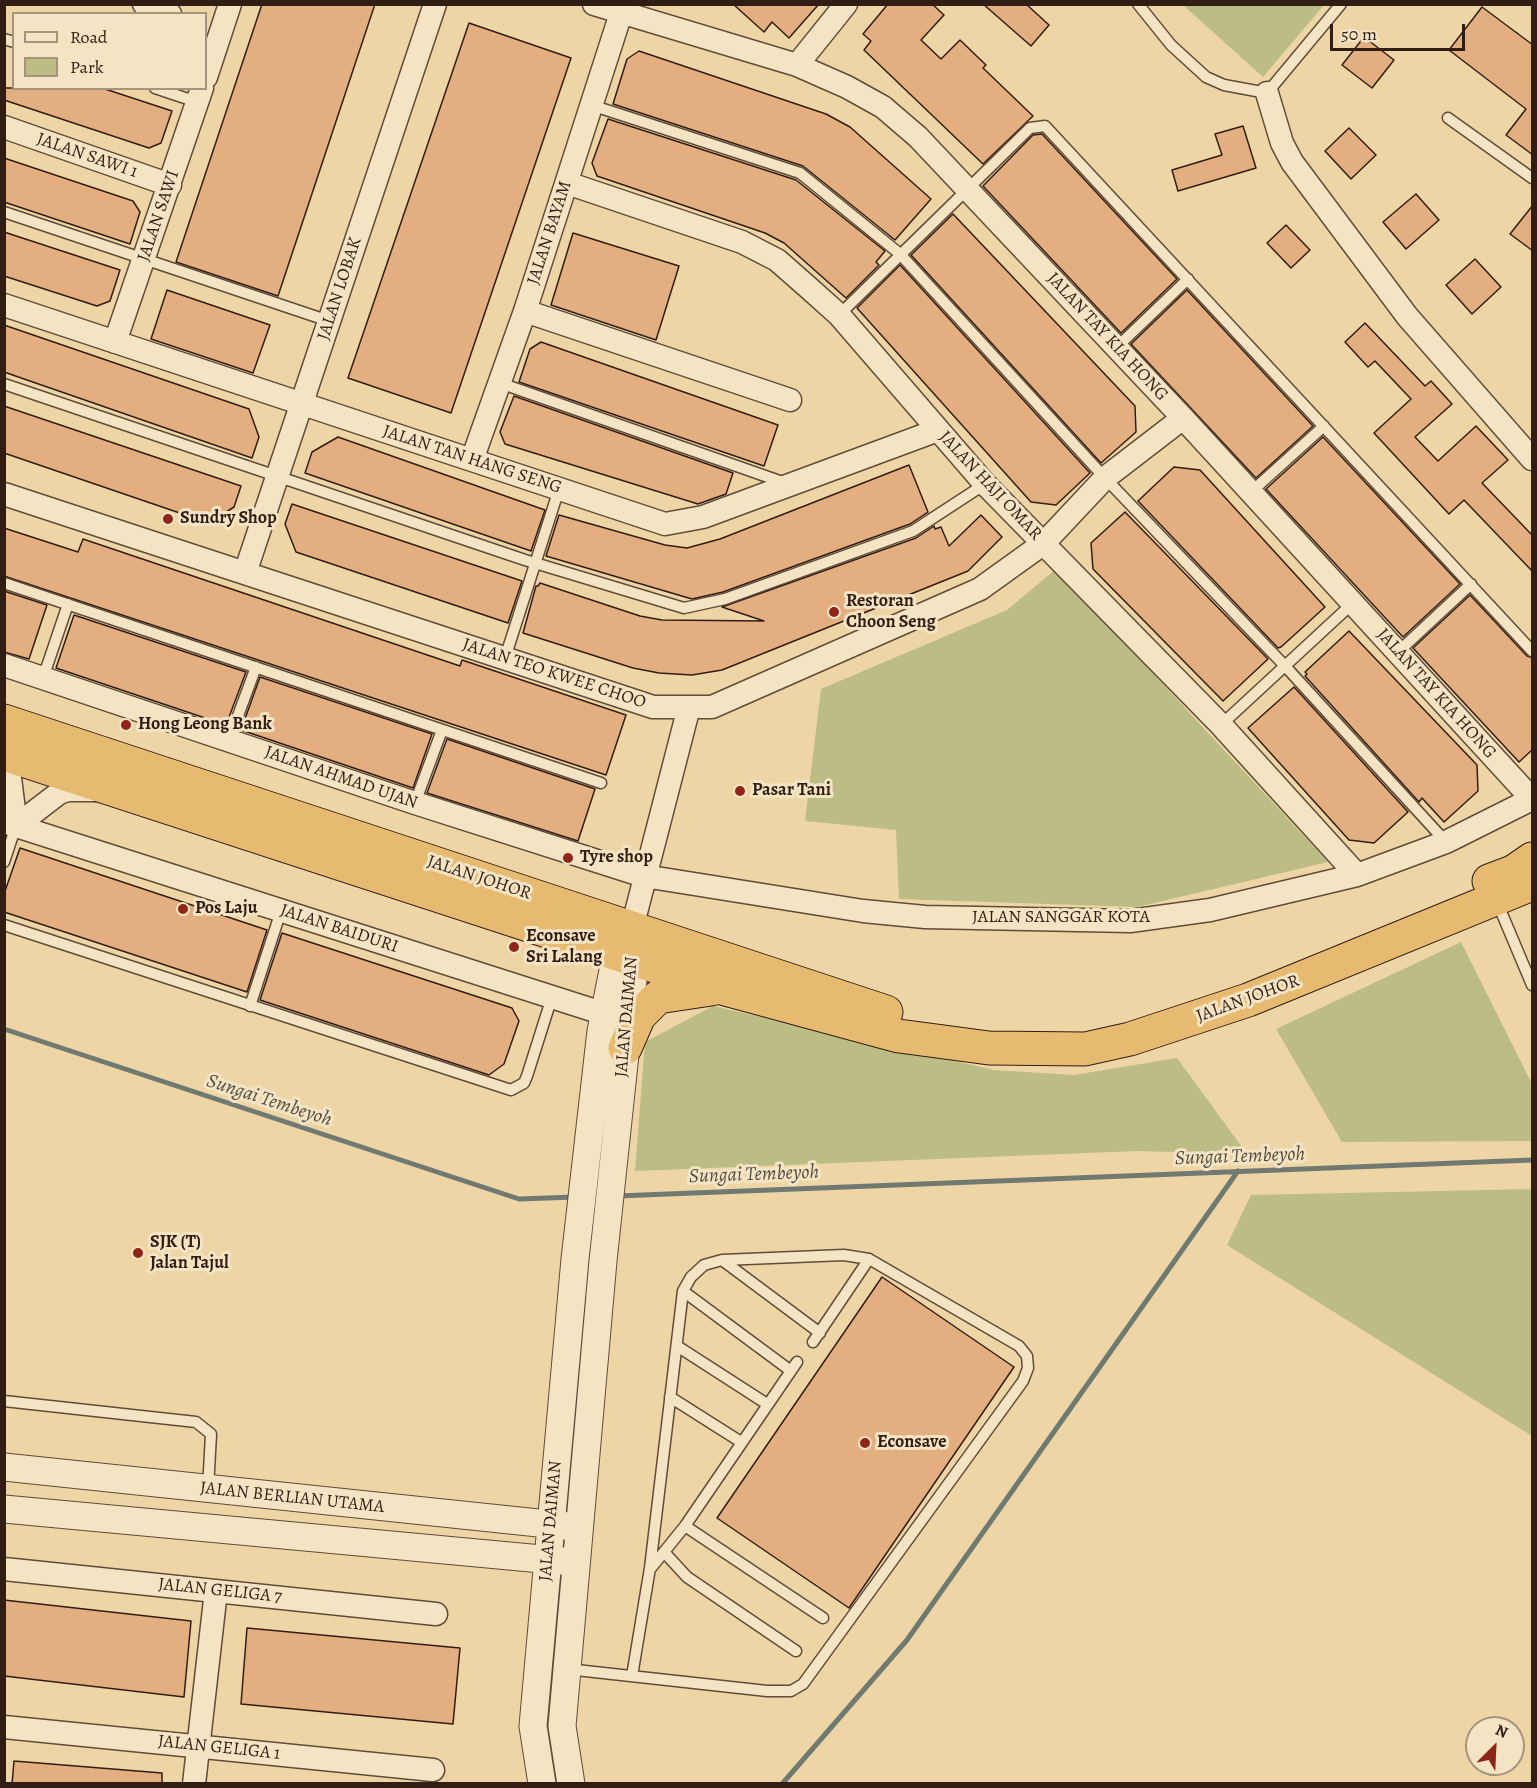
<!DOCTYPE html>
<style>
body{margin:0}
#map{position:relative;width:1537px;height:1788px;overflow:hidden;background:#eed5a5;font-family:Alegreya,serif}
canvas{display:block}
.frame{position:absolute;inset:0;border:6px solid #321d15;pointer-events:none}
.legend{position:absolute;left:12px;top:12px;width:195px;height:78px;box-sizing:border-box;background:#f4e4c4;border:2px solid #a6947e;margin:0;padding:8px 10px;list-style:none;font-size:18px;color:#321d15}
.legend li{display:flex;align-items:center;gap:12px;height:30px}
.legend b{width:30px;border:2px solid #a6947e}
.north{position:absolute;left:1465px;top:1716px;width:60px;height:60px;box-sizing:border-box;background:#f4e4c4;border:2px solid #a6947e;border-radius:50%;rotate:24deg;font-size:16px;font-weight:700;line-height:24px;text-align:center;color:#321d15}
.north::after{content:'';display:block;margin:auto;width:21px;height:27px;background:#8f2418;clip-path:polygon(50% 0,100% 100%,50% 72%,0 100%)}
.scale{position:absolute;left:1330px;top:24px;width:135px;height:27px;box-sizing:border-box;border:3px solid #321d15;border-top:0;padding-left:8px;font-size:18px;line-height:21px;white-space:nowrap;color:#321d15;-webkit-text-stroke:4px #f4e4c4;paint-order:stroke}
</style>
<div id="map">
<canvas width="1537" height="1788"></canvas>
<div class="frame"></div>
<ul class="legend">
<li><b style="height:8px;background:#f4e4c4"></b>Road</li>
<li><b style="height:16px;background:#bbbd85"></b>Park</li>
</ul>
<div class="north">N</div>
<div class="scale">50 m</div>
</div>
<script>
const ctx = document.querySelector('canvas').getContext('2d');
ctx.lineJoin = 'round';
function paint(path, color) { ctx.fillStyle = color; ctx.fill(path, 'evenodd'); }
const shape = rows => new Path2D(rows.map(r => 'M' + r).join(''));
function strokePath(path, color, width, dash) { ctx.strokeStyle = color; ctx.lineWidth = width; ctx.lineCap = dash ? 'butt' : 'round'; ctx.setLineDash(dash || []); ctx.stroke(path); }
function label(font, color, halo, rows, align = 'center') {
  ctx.font = font + ' Alegreya,serif'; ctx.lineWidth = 6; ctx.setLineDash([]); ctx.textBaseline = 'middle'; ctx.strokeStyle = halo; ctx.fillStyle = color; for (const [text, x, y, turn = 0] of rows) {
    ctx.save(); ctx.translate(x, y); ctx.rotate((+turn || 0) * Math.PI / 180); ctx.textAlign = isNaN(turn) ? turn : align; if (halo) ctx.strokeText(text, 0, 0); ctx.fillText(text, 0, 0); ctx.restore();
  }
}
const green = shape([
 [1183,5,1324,5,1263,77],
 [1056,569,1328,862,1137,907,899,899,896,830,805,821,821,689,1007,610],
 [1461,942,1532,1084,1532,1141,1342,1142,1276,1029],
 [713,1006,994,1070,1074,1075,1177,1058,1247,1154,1137,1151,635,1171,645,1042],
 [1532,1189,1532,1436,1227,1245,1251,1195]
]);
const stream = shape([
 [4,1029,519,1199,575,1197],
 [617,1196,1532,1160],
 [782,1784,907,1640,1238,1171]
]);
const building = shape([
 [262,4,375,4,278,296,176,262,262,4],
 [733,4,819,4,789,38,772,22,764,32,733,4],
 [888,4,932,4,944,15,921,40,941,59,960,40,986,65,983,68,1033,116,983,164,864,50,871,41,863,34,888,4],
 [983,4,1026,4,1049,25,1031,46,983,4],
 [1482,7,1533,45,1533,155,1506,135,1526,109,1449,50,1482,7],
 [469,23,571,58,451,413,348,378,469,23],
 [1364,37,1394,60,1372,88,1342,65,1364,37],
 [639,51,826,114,850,127,931,199,895,240,803,166,613,104,627,59,639,51],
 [4,88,102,88,172,111,161,143,149,148,4,100,4,88],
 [608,119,796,180,885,251,876,262,879,265,846,298,784,243,765,233,597,176,592,163,608,119],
 [1243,126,1256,168,1178,191,1172,170,1222,155,1215,134,1243,126],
 [1349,128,1376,155,1351,179,1325,151,1349,128],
 [1042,134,1177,279,1121,333,983,186,1033,135,1042,134],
 [4,158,133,201,140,212,130,244,4,202,4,158],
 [1416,194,1439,220,1406,249,1383,222,1416,194],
 [1533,205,1533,251,1510,234,1533,205],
 [953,214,1135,406,1136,432,1101,463,911,255,953,214],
 [1286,225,1310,250,1291,268,1267,243,1286,225],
 [4,232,120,270,110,301,97,306,4,276,4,232],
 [573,233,679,266,656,340,551,305,573,233],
 [1475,259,1501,287,1472,314,1446,285,1475,259],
 [900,265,1090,473,1056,505,1031,502,857,308,900,265],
 [167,290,270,325,253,373,151,339,167,290],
 [1187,290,1313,426,1256,478,1131,344,1187,290],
 [1365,323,1425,386,1431,381,1452,404,1415,437,1438,461,1476,426,1508,460,1482,483,1533,536,1533,572,1464,500,1449,514,1374,433,1411,399,1375,361,1368,367,1345,342,1365,323],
 [4,325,249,409,259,437,252,458,4,372,4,325],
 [541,342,778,425,764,466,519,382,530,349,541,342],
 [514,396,733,473,726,494,698,504,505,444,500,432,514,396],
 [4,406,241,486,234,507,209,523,4,453,4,406],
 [338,437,545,510,531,551,305,473,312,452,338,437],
 [1323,437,1460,584,1403,637,1266,489,1323,437],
 [909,465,928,512,910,524,723,592,692,599,546,556,559,515,665,545,687,548,720,539,909,465],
 [1174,467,1200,470,1325,607,1281,647,1278,648,1138,501,1174,467],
 [292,504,522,581,508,623,296,552,285,524,292,504],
 [1125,512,1268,659,1223,701,1093,569,1091,543,1125,512],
 [981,515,1002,537,968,571,722,670,692,675,659,673,633,668,523,633,536,586,538,586,540,583,640,616,662,620,764,621,722,607,916,538,934,526,935,529,941,527,949,546,981,515],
 [4,528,78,552,83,539,460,666,462,660,626,715,606,775,4,576,4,528],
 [4,591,47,605,29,659,4,652,4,591],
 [1470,595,1527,656,1533,658,1533,749,1519,762,1413,648,1470,595],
 [74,615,246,672,226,725,56,668,74,615],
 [1349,631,1477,765,1478,791,1444,822,1422,798,1419,802,1305,676,1307,674,1305,672,1349,631],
 [260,677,432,734,413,788,241,730,260,677],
 [1294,687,1408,812,1374,843,1349,840,1248,728,1294,687],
 [447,739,595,789,578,841,427,793,447,739],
 [20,848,267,930,247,992,4,912,4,894,20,848],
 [282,933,512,1008,519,1021,504,1064,489,1075,260,1000,282,933],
 [882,1277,1014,1367,849,1608,717,1518,882,1277],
 [4,1600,191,1621,184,1697,4,1676,4,1600],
 [247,1628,460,1648,453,1724,241,1704,247,1628],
 [14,1761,162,1773,162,1784,12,1784,14,1761]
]);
const service = shape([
 [1138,4,1171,45,1206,77,1224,85,1267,93,1341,4],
 [4,39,14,42],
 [155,88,197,102],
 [591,105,800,173,900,254,1105,478,1285,666,1446,842],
 [1448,118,1532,178],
 [4,212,329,321],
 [839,315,1030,128,1045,126,1532,651],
 [1116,348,1188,279],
 [500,383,788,484],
 [4,384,525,560,684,608,725,599,913,531,985,484],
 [1251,492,1324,426],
 [4,583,601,783],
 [1398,652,1471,584],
 [505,658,559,489],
 [43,678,68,604],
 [1221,725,1353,603],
 [229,740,256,667],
 [415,803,442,730],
 [4,862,16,826],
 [1497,902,1532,985],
 [4,925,511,1090,524,1083,527,1076,552,997],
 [250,1006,281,911],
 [722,1260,820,1333],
 [683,1291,791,1371],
 [813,1342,869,1259],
 [677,1346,767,1404],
 [670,1397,741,1442],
 [4,1401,196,1422,211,1434,208,1489],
 [685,1526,823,1618],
 [664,1552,687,1577,796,1651],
 [651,1568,685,1526,797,1362],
 [567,1669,767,1691,791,1691,803,1684,1023,1381,1028,1368,1027,1356,1019,1346,869,1259,844,1255,722,1260,704,1265,691,1277,683,1291,650,1568,632,1676]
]);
const minor = shape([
 [144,4,170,14],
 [594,4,797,65,847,87,883,107,918,137,1183,418,1532,799],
 [797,65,846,4],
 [206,77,230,4],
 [1267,93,1282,143,1292,162,1407,316,1532,459],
 [4,127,170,185],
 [567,183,742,242,777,260,810,289,839,315,985,484,1221,725,1357,875],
 [4,305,665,524,703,517,938,430],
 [525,311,790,400],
 [115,342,202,88],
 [472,460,525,311,624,4],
 [4,494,653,707,712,707,980,589,1044,543,1105,478,1183,418],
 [245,573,435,4],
 [4,665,415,803,644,876,863,911,925,917,1130,921,1210,910,1357,875,1446,842,1532,799],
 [4,766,10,778,16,826],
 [4,822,605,1014],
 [16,826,59,793,68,790,96,790],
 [632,928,689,707],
 [4,1569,436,1614],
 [4,1727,433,1770],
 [194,1784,216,1591]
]);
const tertiary = shape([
 [4,1467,567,1526],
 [4,1509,563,1561],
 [542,1784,533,1726,575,1259,601,1031,616,955,627,937],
 [571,1784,562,1726,603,1261,635,961,633,942]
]);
const trunk = shape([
 [4,721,886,1012],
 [4,754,722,988,899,1036,989,1048,1085,1049,1130,1039,1248,1000,1532,884],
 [1489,881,1513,872,1532,859],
 [625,1048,639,1016,658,997,711,989]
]);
const markers = [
 [168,519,6,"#8f2418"],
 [834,612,6,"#8f2418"],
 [126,725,6,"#8f2418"],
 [740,791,6,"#8f2418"],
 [568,858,6,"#8f2418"],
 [183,909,6,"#8f2418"],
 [514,947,6,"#8f2418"],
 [138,1253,6,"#8f2418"],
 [865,1443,6,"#8f2418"]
];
const streetNames = [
 ["JALAN SAWI 1",87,156,19],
 ["JALAN SAWI",159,216,-71],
 ["JALAN BAYAM",550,233,-72],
 ["JALAN LOBAK",340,289,-72],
 ["JALAN TAY KIA HONG",1107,337,47],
 ["JALAN TAN HANG SENG",472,460,18],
 ["JALAN HAJI OMAR",990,486,47],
 ["JALAN TEO KWEE CHOO",554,674,18],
 ["JALAN TAY KIA HONG",1436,694,48],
 ["JALAN AHMAD UJAN",341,778,19],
 ["JALAN JOHOR",479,878,18],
 ["JALAN SANGGAR KOTA",1061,918],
 ["JALAN BAIDURI",339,929,18],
 ["JALAN JOHOR",1248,999,-20],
 ["JALAN DAIMAN",627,1017,-85],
 ["JALAN BERLIAN UTAMA",292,1498,6],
 ["JALAN DAIMAN",551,1521,-85],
 ["JALAN GELIGA 7",220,1591,6],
 ["JALAN GELIGA 1",219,1748,6]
];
const poiNames = [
 ["Sundry Shop",180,519],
 ["Restoran",846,602],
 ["Choon Seng",846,623],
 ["Hong Leong Bank",138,725],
 ["Pasar Tani",752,791],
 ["Tyre shop",580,858],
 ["Pos Laju",195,909],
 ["Econsave",526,937],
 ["Sri Lalang",526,958],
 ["SJK (T)",150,1243],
 ["Jalan Tajul",150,1264],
 ["Econsave",877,1443]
];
const waterNames = [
 ["Sungai Tembeyoh",269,1101,18],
 ["Sungai Tembeyoh",1240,1157,-2],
 ["Sungai Tembeyoh",754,1175,-2]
];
paint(green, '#bbbd85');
strokePath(stream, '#707a70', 5);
paint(building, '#e3af80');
strokePath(building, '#321d15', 1.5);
strokePath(service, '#614b39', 13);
strokePath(minor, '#614b39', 25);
strokePath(tertiary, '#614b39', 29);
strokePath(trunk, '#321d15', 35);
strokePath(service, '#f4e4c4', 10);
strokePath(minor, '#f4e4c4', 22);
strokePath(tertiary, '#f4e4c4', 27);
strokePath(trunk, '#e7ba72', 33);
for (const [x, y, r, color] of markers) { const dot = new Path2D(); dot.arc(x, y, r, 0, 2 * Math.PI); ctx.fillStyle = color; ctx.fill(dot); strokePath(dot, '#f4e4c4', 2); }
label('18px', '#321d15', '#f4e4c4', streetNames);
label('bold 18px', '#321d15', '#f4e4c4', poiNames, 'left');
label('italic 20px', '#514c42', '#f4e4c4', waterNames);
</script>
